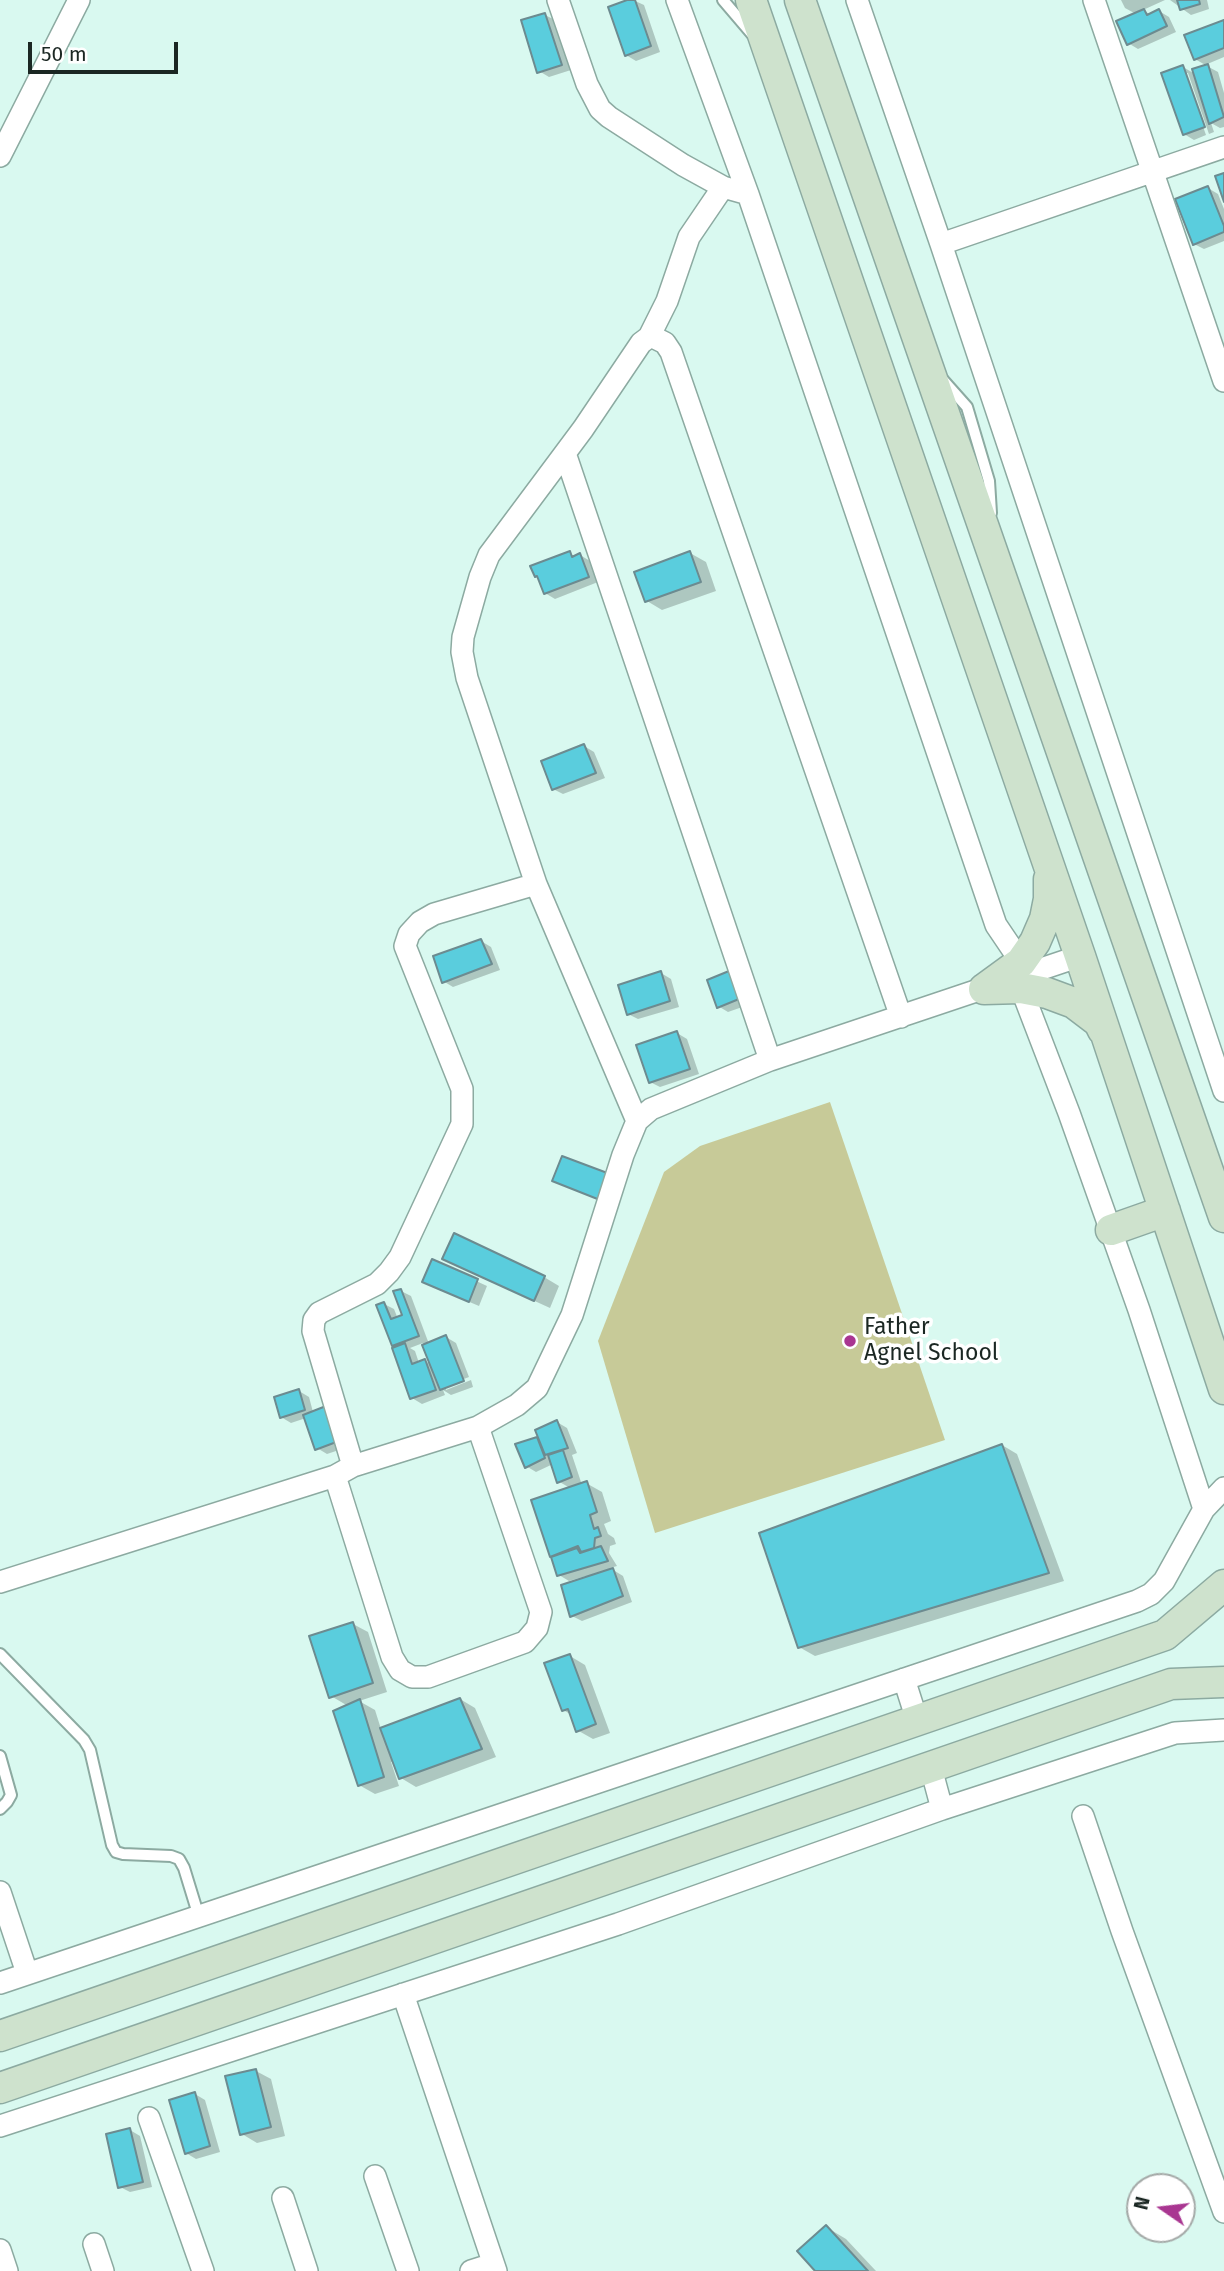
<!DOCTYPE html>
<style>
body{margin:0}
#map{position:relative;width:1224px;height:2271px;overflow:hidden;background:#d9f9f0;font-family:"Fira Sans",sans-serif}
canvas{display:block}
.north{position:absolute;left:1126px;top:2173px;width:70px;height:70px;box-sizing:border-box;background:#fff;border:2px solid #a4a9a7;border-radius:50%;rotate:284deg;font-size:19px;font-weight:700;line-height:28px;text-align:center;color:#1b2723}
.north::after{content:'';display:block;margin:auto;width:24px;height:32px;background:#a93691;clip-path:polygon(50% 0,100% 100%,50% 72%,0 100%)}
.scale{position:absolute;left:28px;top:42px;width:150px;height:32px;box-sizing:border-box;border:4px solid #1b2723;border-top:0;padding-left:9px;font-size:21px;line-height:24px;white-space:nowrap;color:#1b2723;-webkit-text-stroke:5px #fff;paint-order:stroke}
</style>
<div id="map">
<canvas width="1224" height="2271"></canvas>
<div class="north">N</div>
<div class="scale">50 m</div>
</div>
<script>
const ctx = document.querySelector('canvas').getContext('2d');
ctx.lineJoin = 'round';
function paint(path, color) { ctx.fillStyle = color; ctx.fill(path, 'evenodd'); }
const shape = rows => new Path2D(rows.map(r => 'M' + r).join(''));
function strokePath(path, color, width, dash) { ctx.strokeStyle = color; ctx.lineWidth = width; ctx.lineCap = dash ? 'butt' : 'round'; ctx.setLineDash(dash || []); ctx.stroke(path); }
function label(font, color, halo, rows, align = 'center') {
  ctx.font = font + ' "Fira Sans",sans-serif'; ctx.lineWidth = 7; ctx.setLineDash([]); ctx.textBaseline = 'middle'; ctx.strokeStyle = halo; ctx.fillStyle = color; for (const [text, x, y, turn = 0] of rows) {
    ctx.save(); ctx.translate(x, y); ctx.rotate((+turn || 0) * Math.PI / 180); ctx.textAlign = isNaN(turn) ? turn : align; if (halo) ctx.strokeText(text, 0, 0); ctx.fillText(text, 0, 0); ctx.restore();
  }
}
const green = shape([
 [830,1102,945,1440,655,1533,598,1341,664,1172,700,1146]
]);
const shadow = shape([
 [633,0,644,5,660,52,636,61,626,55],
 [1121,0,1165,0,1143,10,1151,15,1159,11,1169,17,1176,32,1138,49,1128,43,1136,14,1125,8],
 [1170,0,1207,0,1209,9,1191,15],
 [545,15,555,20,571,70,549,77,539,71],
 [1224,22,1224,57,1205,65,1218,72,1224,93,1224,127,1220,128,1211,123,1214,132,1209,134,1188,73,1184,73,1206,135,1194,140,1184,134,1183,67,1195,74,1207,66,1195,59],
 [1208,188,1218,194,1224,209,1224,241,1204,249,1194,244],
 [569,553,576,557,580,555,590,561,598,582,555,599,545,593,539,578,536,576],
 [690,553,706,562,716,591,662,610,647,601],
 [584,746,594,752,605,778,563,794,553,789],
 [481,941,491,947,500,970,453,987,443,981],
 [661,973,671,979,679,1007,638,1019,628,1014],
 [739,979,748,1005,728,1012,718,1006],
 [677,1033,687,1039,699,1074,660,1087,650,1082],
 [433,1261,487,1286,479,1306,434,1287],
 [460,1267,544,1277,559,1286,550,1308],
 [401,1291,411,1296,429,1344,446,1337,456,1343,469,1377,446,1386,446,1390,471,1380,473,1387,451,1395,443,1390,445,1395,422,1404,412,1398,398,1348,393,1345,384,1304,394,1309,398,1319,404,1316],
 [423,1343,432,1365,425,1361,419,1363,415,1351,410,1348],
 [299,1391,309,1397,313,1412,348,1447,327,1454,317,1448,306,1418,291,1423,281,1417],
 [557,1422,567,1428,577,1453,572,1455,582,1485,586,1483,602,1492,611,1521,604,1524,608,1534,614,1538,616,1544,610,1546,609,1553,617,1566,610,1568,623,1576,632,1602,582,1621,572,1616,587,1579,586,1576,569,1581,559,1575,551,1556,570,1488,558,1481,553,1464,536,1472,526,1466,517,1445,540,1438],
 [1002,1445,1017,1454,1064,1581,815,1656,799,1647],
 [353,1624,368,1632,387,1692,359,1701,375,1710,381,1729,460,1699,475,1708,496,1757,416,1787,401,1778,394,1761,391,1762,399,1786,375,1794,359,1785,348,1706,331,1696],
 [570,1656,585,1665,610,1733,593,1739,577,1730,572,1715,563,1710],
 [256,2071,271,2079,285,2136,257,2143,242,2134],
 [195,2094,205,2100,220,2152,196,2159,186,2153],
 [130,2130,140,2136,152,2187,130,2192,120,2187],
 [826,2227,846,2239,876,2271,817,2271]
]);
const building = shape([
 [627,0,635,0,651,46,625,56,608,7,627,0],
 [1177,0,1199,0,1200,4,1180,10,1177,0],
 [1144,9,1147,15,1159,9,1167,26,1127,45,1116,21,1144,9],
 [545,13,562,65,537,73,521,20,545,13],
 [1224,20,1224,48,1194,60,1184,35,1224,20],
 [1208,64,1224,117,1209,124,1192,69,1208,64],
 [1183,65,1205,127,1183,135,1161,73,1183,65],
 [1224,173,1224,202,1215,176,1224,173],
 [1208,186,1224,226,1224,232,1193,245,1175,199,1208,186],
 [570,551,572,557,580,553,589,577,544,594,537,576,535,577,530,566,570,551],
 [690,551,701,582,645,602,634,572,690,551],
 [584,744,596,773,552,790,541,761,584,744],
 [481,939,492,964,442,983,433,956,481,939],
 [661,971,670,1001,627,1015,618,985,661,971],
 [729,971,739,999,717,1008,707,980,729,971],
 [677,1031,690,1069,649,1083,636,1045,677,1031],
 [562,1156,610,1174,600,1200,552,1181,562,1156],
 [454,1233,545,1276,534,1301,442,1259,454,1233],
 [432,1259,478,1279,469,1302,422,1282,432,1259],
 [401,1289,419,1336,392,1346,376,1305,384,1302,391,1319,402,1315,393,1291,401,1289],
 [446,1335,464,1381,440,1390,422,1345,446,1335],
 [405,1343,412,1364,425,1359,436,1390,410,1399,392,1348,405,1343],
 [299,1389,305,1410,280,1418,274,1397,299,1389],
 [326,1406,339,1441,315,1450,303,1415,326,1406],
 [557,1420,568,1448,545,1455,535,1430,557,1420],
 [537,1437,545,1458,525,1468,515,1444,537,1437],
 [1002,1444,1049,1573,798,1648,759,1533,1002,1444],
 [563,1450,572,1477,557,1483,548,1455,563,1450],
 [587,1481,597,1512,590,1515,594,1529,598,1527,601,1536,595,1538,594,1548,581,1552,578,1546,550,1557,531,1500,587,1481],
 [601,1546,608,1561,557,1576,551,1557,577,1548,580,1553,601,1546],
 [613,1568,623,1596,570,1617,561,1585,613,1568],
 [353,1622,373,1683,329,1698,309,1636,353,1622],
 [570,1654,596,1724,576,1732,568,1709,562,1711,544,1663,570,1654],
 [460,1698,482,1749,399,1779,380,1728,460,1698],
 [360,1699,384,1777,358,1786,333,1711,360,1699],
 [256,2069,271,2127,240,2135,225,2076,256,2069],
 [195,2092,210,2146,185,2154,169,2100,195,2092],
 [130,2128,143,2182,118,2188,106,2134,130,2128],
 [826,2225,868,2271,815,2271,797,2251,826,2225]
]);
const lane = shape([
 [723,0,752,34],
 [943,380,967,407,989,481,991,513],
 [0,1654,84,1740,90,1750,112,1845,116,1852,123,1854,171,1856,179,1859,184,1868,199,1917],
 [0,1756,11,1795,7,1802,0,1809]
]);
const street = shape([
 [558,0,587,84,600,109,609,117,683,165,723,187,748,194],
 [677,0,748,194,996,925,1021,962],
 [857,0,941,244,1224,1091],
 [1094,0,1224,381],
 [0,156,79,0],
 [941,244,1224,147],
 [649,337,667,301,689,237,723,187],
 [565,453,770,1060],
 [1021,988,1069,1113,1139,1310,1204,1509],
 [637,1121,536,884,467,678,462,652,463,637,480,577,489,555,583,429,641,343,649,337,655,338,665,343,671,352,901,1017],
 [353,1466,313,1331,314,1320,319,1313,377,1284,389,1272,400,1257,462,1124,462,1089,409,956,405,946,409,934,420,922,434,914,536,884],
 [335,1476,392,1657,400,1670,412,1677,428,1677,525,1642,537,1628,541,1612,478,1427],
 [0,1582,335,1476,353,1466,478,1427,517,1405,537,1388,572,1315,623,1155,637,1121,651,1109,770,1060,1080,956],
 [904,1679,917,1720],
 [942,1809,1175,1733,1224,1730],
 [1083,1816,1122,1931,1224,2212],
 [0,1892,27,1973],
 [0,1983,1137,1601,1151,1594,1164,1581,1204,1509,1224,1488],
 [403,1994,496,2271],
 [149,2118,203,2271],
 [0,2126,618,1924,942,1809,931,1768],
 [375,2176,408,2271],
 [283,2198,307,2271],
 [94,2244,103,2271],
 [0,2250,7,2271],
 [471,2271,493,2264]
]);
const secondary = shape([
 [751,0,1080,956,1224,1389],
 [800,0,1224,1217],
 [984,989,1021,962,1035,942,1045,919,1049,899,1049,879],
 [984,989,1021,988,1047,993,1074,1003,1099,1022,1103,1030],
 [1111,1230,1165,1211],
 [0,2036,1165,1635,1224,1585],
 [0,2088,1171,1684,1224,1682]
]);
const markers = [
 [850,1341,7,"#a93691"]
];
const poiNames = [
 ["Father",864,1328],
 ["Agnel School",864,1354]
];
paint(green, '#c7ca98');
paint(shadow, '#0003');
paint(building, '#5acddd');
strokePath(building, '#6c8b90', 2);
strokePath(lane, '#8caaa1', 14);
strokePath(street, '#8caaa1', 24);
strokePath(secondary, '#8caaa1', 33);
strokePath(lane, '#fff', 10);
strokePath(street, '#fff', 21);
strokePath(secondary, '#cee2cd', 30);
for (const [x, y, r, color] of markers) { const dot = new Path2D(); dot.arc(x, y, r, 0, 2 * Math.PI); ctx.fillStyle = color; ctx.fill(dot); strokePath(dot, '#fff', 2.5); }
label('23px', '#1b2723', '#fff', poiNames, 'left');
</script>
